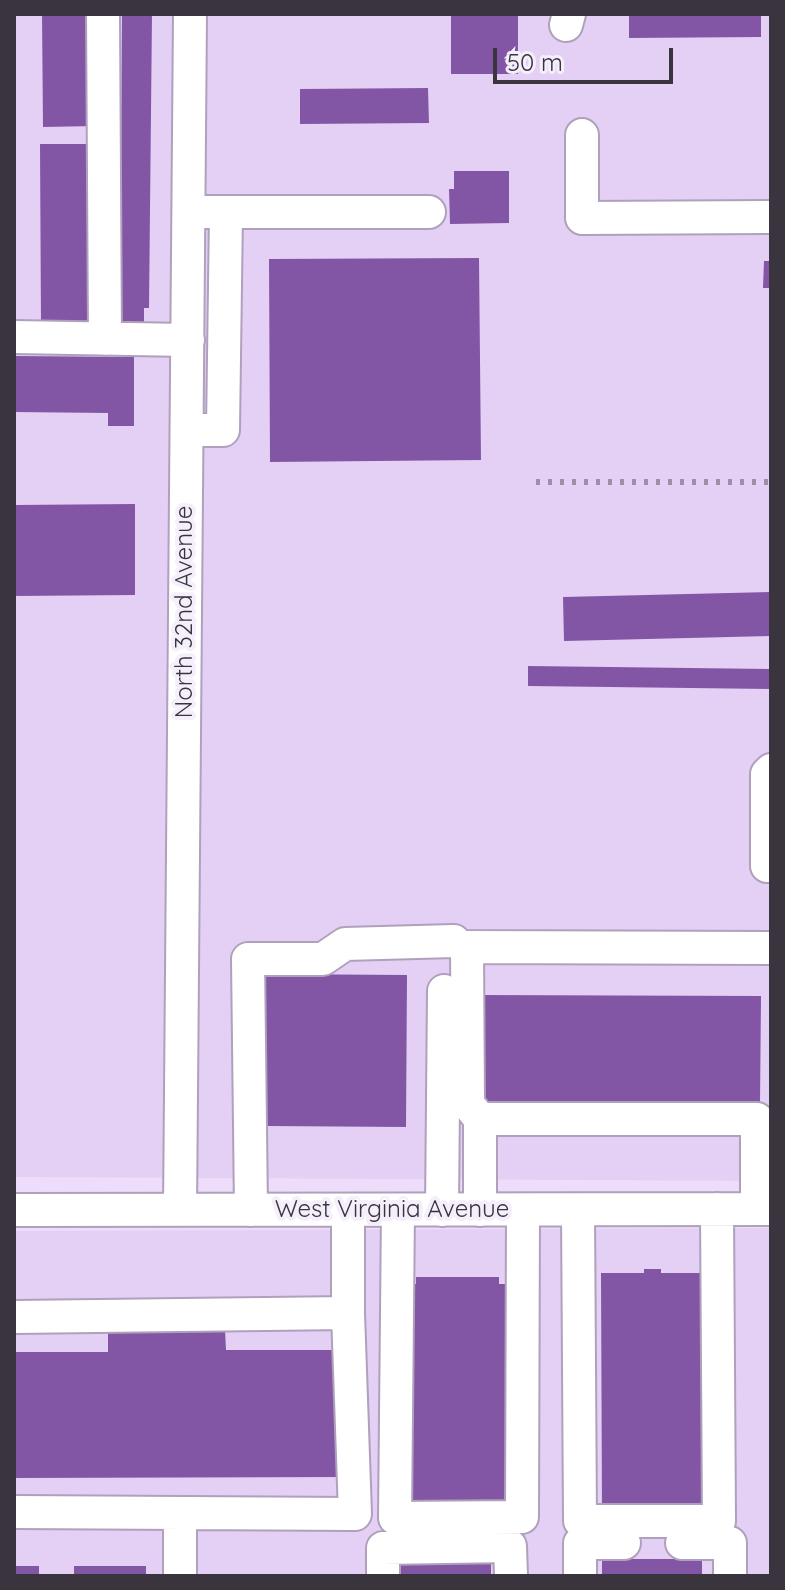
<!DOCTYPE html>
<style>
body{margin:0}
#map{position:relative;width:785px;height:1590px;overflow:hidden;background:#edddfb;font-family:Quicksand,sans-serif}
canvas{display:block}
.frame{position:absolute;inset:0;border:16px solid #3a343f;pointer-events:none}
.scale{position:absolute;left:493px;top:48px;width:180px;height:36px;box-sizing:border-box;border:4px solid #3a343f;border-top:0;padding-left:10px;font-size:24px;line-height:28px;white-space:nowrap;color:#3a343f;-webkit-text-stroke:6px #f5effb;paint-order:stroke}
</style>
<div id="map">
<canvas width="785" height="1590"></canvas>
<div class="frame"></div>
<div class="scale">50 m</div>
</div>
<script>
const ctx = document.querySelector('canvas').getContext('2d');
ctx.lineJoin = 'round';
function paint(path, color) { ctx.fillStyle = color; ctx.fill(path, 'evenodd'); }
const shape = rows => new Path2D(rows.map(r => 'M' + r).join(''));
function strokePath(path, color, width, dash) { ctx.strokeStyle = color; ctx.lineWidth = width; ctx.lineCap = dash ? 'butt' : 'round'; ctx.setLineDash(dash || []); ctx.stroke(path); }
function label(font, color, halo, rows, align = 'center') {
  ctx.font = font + ' Quicksand,sans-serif'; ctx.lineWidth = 8; ctx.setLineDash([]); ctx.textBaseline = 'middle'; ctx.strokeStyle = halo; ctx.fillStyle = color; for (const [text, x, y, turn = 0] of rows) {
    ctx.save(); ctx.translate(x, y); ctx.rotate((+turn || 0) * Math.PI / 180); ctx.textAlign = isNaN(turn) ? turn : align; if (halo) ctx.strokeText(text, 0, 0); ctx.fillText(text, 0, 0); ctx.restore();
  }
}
const built = shape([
 [14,14,771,14,771,1181,14,1177],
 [771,1228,771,1576,14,1576,14,1231]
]);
const building = shape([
 [42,14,95,14,96,126,43,127],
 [122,14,152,14,149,308,144,308,144,333,120,333],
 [451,14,518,14,518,74,451,74],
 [629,14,761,14,761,37,629,38],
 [428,88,429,123,300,124,300,89],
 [40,144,91,144,92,325,41,326],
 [454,171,509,171,509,223,450,224,449,189,454,189],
 [479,258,481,460,270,462,269,259],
 [764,261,771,261,771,288,763,288],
 [14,356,134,357,134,426,108,426,108,413,14,412],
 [135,504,135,595,14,596,14,505],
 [771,592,771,636,564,641,563,597],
 [528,666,771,669,771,689,528,686],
 [266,974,407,975,406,1127,266,1126],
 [479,995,761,996,760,1104,478,1103],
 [644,1269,661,1269,661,1273,705,1273,705,1516,602,1517,601,1273,644,1273],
 [416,1277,499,1277,499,1284,507,1284,508,1506,409,1506,409,1284,416,1284],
 [108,1330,225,1330,226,1350,345,1350,345,1477,14,1478,14,1352,108,1352],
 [399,1558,491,1558,491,1576,399,1576],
 [602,1559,702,1559,702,1576,602,1576],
 [14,1566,39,1566,39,1576,14,1576],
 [74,1566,146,1566,146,1576,74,1576]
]);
const minor = shape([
 [103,14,105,339],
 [566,25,569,14],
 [582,135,582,218,771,217],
 [204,212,429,212],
 [14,337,188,340],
 [187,430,223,430,226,212],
 [771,770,767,774,767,866,771,866],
 [480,1119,468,1104,467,947,771,948],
 [14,1210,771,1209],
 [180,1210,190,14],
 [251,1210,248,959,323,959,345,944,454,941],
 [398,1210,395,1518,522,1517,523,1210],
 [442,1210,444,991],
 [480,1210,480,1119,757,1119,757,1209],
 [578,1210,580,1521,719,1521,717,1209],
 [14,1317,348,1313,348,1210],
 [14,1512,355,1514,348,1313],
 [180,1515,180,1576],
 [682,1543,730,1543,730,1576],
 [383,1576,383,1548,510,1546,511,1576],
 [580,1576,580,1543,624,1543]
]);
const rail = shape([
 [536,482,771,482]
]);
const streetNames = [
 ["North 32nd Avenue",185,612,-90],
 ["West Virginia Avenue",392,1210]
];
paint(built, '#e4d0f5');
paint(building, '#8256a4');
strokePath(minor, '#afa0bc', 36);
strokePath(minor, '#fff', 32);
strokePath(rail, '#9b90a5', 6, [4, 8]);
label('24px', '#3a343f', '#f5effb', streetNames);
</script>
